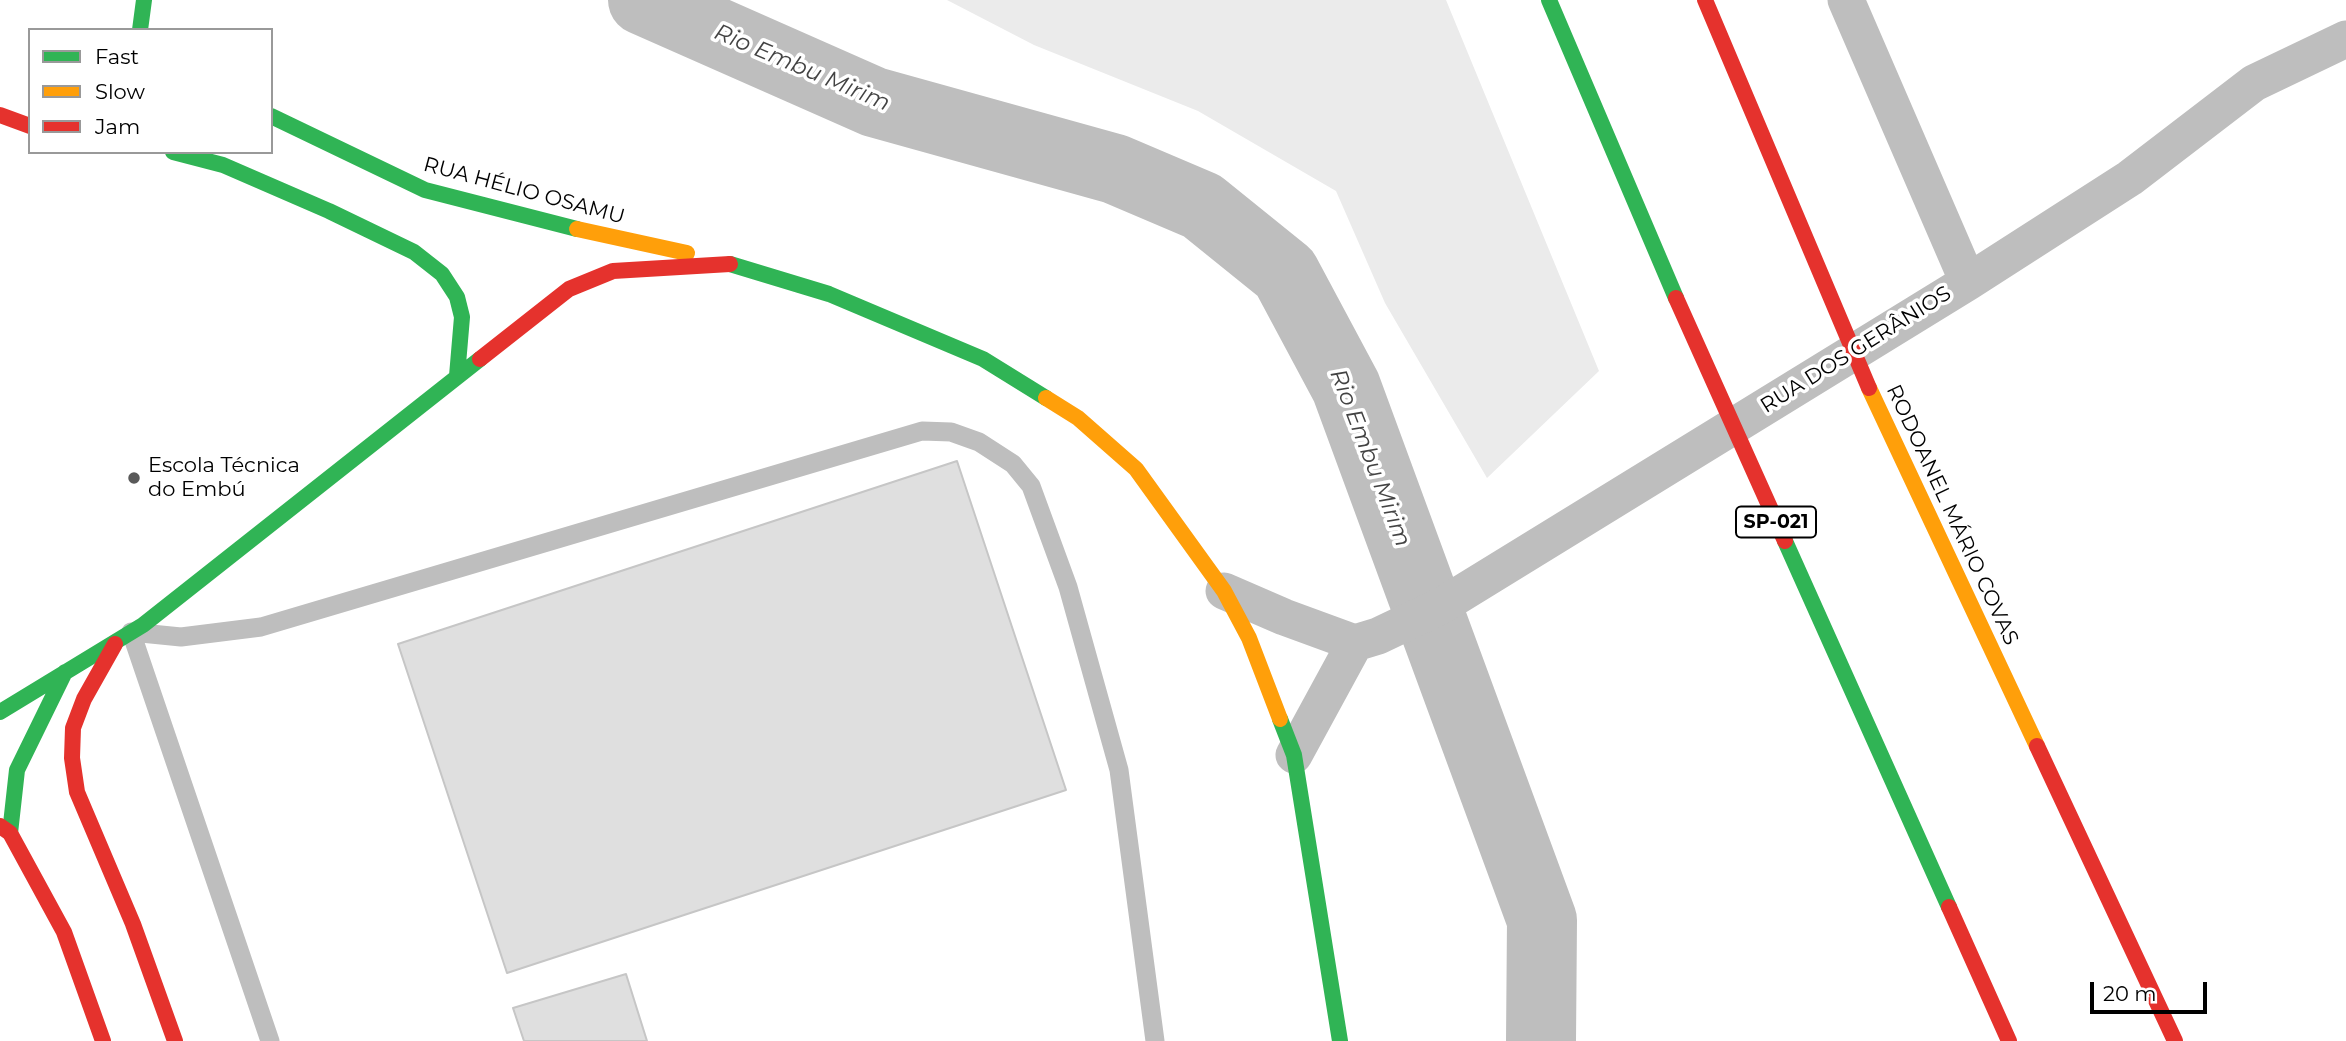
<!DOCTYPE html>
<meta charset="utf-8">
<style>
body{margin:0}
#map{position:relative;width:2346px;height:1041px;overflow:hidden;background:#fff;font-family:Montserrat,sans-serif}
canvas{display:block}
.legend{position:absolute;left:28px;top:28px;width:245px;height:126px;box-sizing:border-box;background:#fff;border:2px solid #999;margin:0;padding:9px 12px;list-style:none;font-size:21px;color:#000}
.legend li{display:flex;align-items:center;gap:14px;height:35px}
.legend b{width:35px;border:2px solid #999}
.scale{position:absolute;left:2090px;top:982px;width:117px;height:32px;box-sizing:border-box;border:4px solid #000;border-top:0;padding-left:9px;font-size:21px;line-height:24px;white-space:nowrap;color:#000;-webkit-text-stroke:5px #fff;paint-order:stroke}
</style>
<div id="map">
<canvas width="2346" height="1041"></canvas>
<ul class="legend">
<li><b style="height:9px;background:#30b455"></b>Fast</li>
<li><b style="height:9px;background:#ff9f0a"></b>Slow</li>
<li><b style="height:9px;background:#e5322d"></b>Jam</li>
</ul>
<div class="scale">20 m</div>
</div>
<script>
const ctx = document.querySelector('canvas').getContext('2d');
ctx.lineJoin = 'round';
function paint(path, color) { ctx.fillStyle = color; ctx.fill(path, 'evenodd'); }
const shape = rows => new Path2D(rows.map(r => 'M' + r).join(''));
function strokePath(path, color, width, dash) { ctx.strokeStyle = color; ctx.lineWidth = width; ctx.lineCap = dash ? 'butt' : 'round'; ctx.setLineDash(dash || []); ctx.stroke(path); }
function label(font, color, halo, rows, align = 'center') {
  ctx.font = font + ' Montserrat,sans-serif'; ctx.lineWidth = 7; ctx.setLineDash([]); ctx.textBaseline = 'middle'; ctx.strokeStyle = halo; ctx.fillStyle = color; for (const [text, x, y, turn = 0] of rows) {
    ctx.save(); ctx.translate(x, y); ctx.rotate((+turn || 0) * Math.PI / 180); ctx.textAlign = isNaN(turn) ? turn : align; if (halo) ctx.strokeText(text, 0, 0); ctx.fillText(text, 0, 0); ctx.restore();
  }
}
const green = shape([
 [947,0,1446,0,1599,371,1487,478,1385,303,1336,191,1198,111,1034,45]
]);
const river = shape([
 [643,0,874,102,1115,169,1202,206,1285,273,1346,387,1542,920,1541,1041]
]);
const building = shape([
 [957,461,1066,790,507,973,398,644,957,461],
 [626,974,647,1041,524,1041,513,1008,626,974]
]);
const lane = shape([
 [270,1041,131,632,181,637,261,627,922,431,951,432,979,442,1013,464,1031,486,1068,587,1119,770,1155,1041]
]);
const street = shape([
 [1846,0,1968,282],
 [1224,591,1284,617,1355,643,1378,636,1441,606,1968,282,2130,178,2254,83,2346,39],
 [1294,755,1355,643]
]);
const fast = shape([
 [1549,0,1676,298],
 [140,30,144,0],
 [271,116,425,190,577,229],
 [173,152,223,165,329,211,414,252,442,274,457,297,462,317,457,376],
 [730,264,829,294,983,359,1046,398],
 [1785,541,1949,907],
 [0,712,143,625,480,359],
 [1280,719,1294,755,1340,1041],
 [10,833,17,770,65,672]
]);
const slow = shape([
 [577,229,687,253],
 [1869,388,2037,746],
 [1046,398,1078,418,1136,469,1224,591,1249,638,1280,719]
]);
const jam = shape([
 [1705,0,1869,388],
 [0,115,30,126],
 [1676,298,1785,541],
 [480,359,569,289,613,271,730,264],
 [115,644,84,699,73,728,72,758,77,792,133,924,175,1041],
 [2037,746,2175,1041],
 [0,826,10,833,64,932,103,1041],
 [1949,907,2009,1041]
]);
const markers = [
 [134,478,7,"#595959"]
];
const shields = [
 [1776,522,80]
];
const shieldNames = [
 ["SP-021",1776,522]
];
const streetNames = [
 ["RUA HÉLIO OSAMU",524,191,15],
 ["RUA DOS GERÂNIOS",1856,350,-32],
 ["RODOANEL MÁRIO COVAS",1952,515,65]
];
const poiNames = [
 ["Escola Técnica",148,466],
 ["do Embú",148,490]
];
const waterNames = [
 ["Rio Embu Mirim",802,68,23],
 ["Rio Embu Mirim",1370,458,69]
];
paint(green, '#ebebeb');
strokePath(river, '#bebebe', 70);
paint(building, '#dfdfdf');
strokePath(building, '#c6c6c6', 2);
strokePath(lane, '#bebebe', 19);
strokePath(street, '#bebebe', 37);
strokePath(fast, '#30b455', 16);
strokePath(slow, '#ff9f0a', 16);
strokePath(jam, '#e5322d', 16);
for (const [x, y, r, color] of markers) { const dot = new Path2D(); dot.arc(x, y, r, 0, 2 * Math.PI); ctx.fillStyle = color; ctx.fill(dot); strokePath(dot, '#fff', 2.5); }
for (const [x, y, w] of shields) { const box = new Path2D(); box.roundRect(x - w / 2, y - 15.5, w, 31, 5); ctx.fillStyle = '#fff'; ctx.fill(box); strokePath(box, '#000', 2); }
label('bold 19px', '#000', null, shieldNames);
label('21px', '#000', '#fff', streetNames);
label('21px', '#000', '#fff', poiNames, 'left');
label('italic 23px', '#434343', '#fff', waterNames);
</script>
